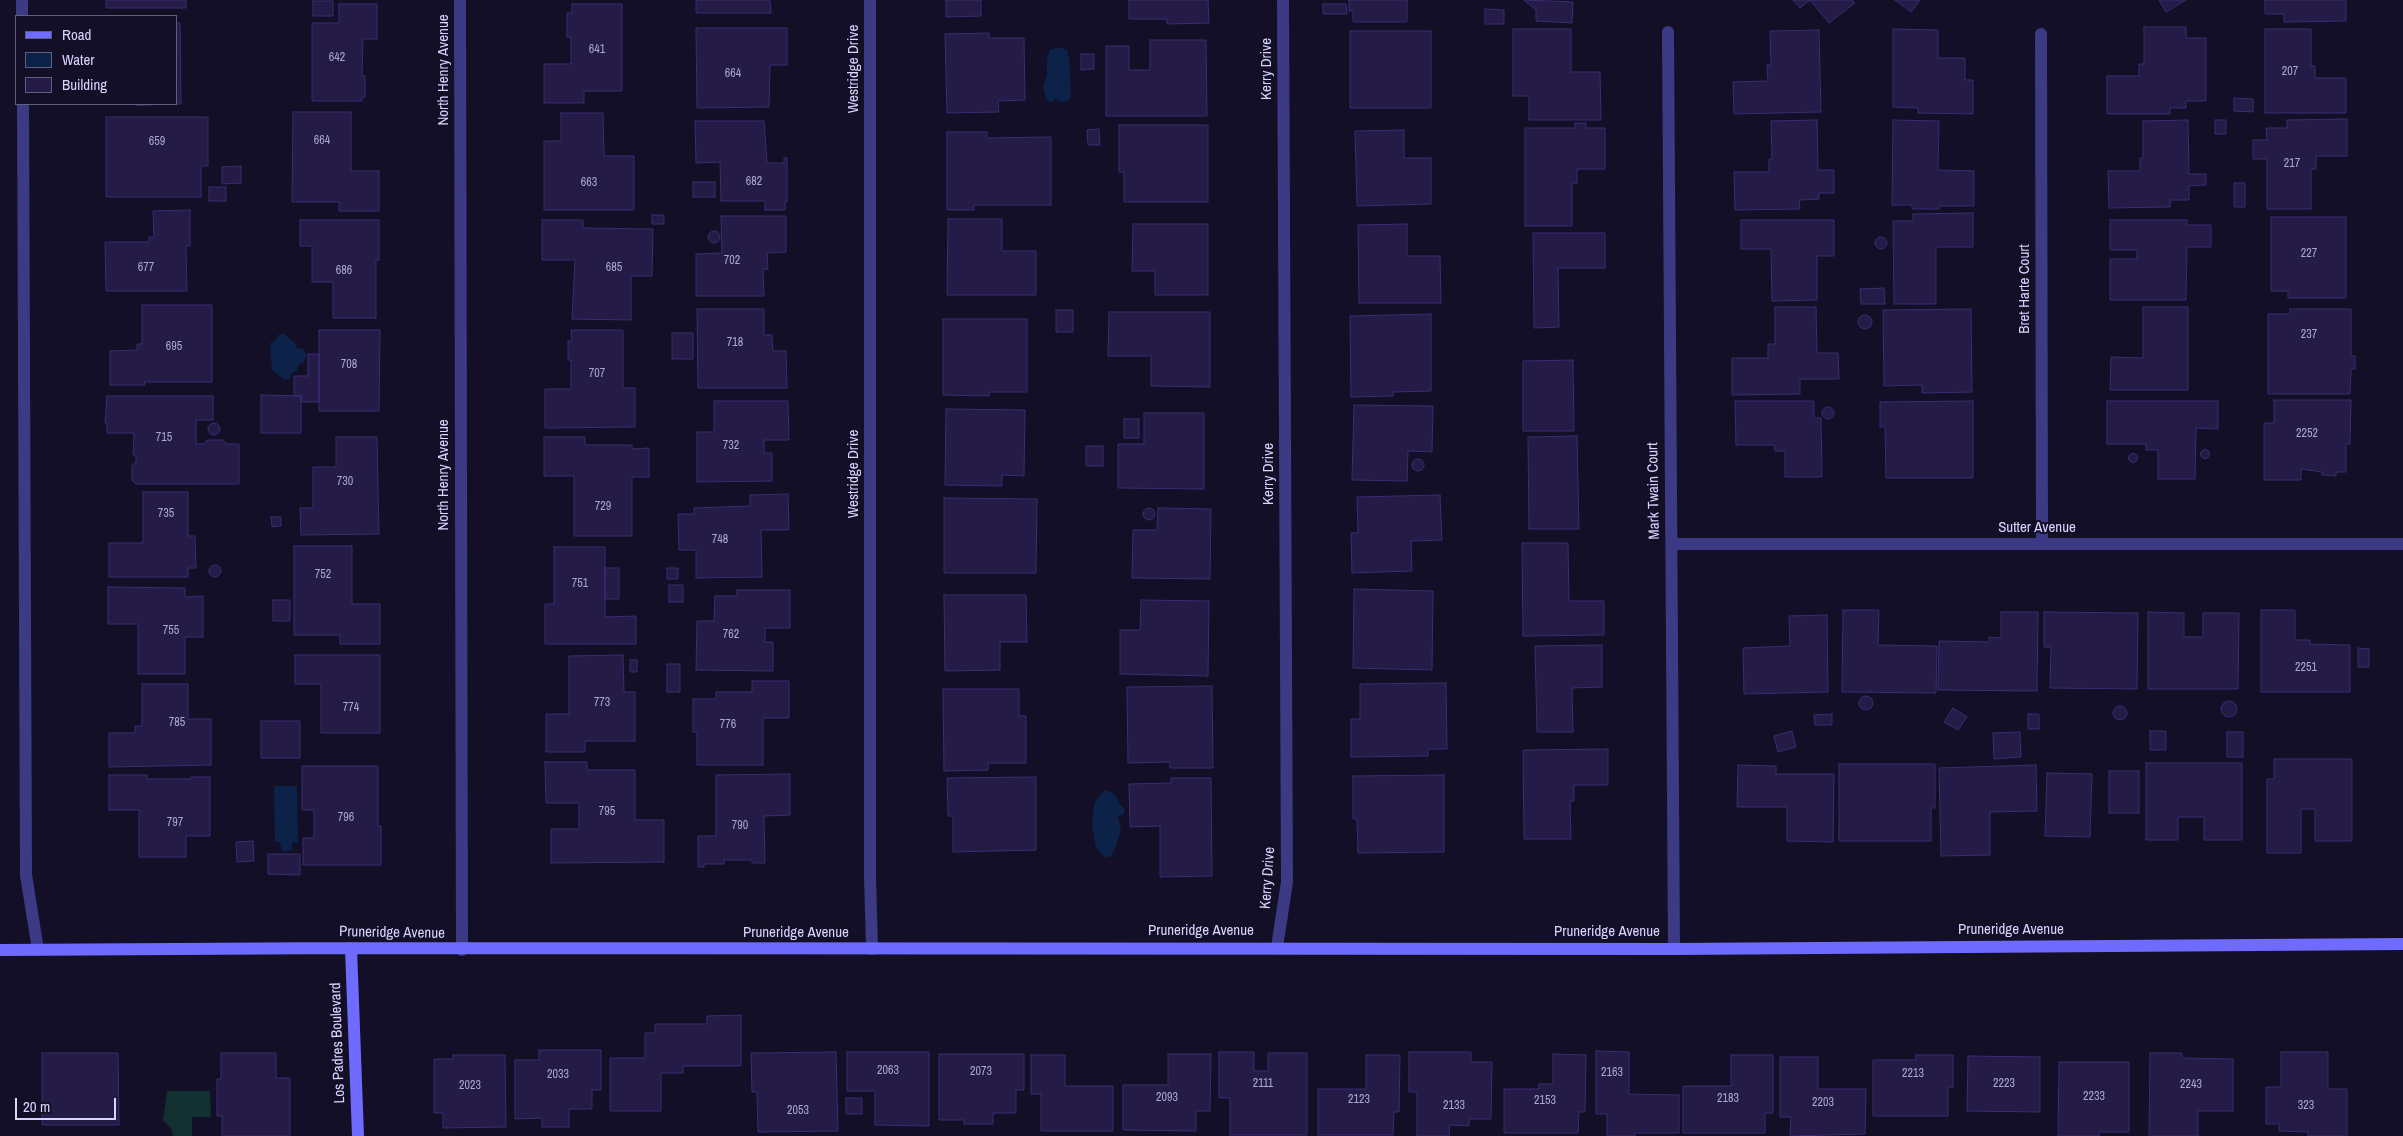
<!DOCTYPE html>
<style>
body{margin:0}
#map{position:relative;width:2403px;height:1136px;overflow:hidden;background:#130f26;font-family:"Archivo Narrow",sans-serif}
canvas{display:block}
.legend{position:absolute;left:15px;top:15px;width:162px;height:90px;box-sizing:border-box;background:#130f26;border:1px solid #625e7d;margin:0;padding:6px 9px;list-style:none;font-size:15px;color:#d9d4ff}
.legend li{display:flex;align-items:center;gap:10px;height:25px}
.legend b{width:25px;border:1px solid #625e7d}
.scale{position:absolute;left:15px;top:1098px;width:101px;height:22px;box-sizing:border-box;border:2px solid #d9d4ff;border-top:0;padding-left:6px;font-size:15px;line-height:18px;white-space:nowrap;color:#d9d4ff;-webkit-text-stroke:4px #130f26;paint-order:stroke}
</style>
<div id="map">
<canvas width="2403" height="1136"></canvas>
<ul class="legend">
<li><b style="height:6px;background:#6f6bff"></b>Road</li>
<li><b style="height:14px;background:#0c2248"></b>Water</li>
<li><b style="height:14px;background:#241b47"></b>Building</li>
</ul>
<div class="scale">20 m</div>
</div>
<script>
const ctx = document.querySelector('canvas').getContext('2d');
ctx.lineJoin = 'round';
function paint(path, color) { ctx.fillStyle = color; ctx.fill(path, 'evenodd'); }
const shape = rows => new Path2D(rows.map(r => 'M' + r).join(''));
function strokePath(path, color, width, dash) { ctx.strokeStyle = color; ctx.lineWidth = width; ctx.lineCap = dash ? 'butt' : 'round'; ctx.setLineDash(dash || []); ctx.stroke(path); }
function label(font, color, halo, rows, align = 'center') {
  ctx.font = font + ' "Archivo Narrow",sans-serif'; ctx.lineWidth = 4; ctx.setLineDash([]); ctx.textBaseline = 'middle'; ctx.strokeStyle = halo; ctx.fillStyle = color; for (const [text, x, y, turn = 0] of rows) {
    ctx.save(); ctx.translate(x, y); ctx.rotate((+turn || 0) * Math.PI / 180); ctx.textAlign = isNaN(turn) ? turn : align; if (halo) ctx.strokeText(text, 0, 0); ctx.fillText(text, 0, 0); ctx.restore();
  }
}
const green = shape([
 [167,1091,210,1091,211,1117,192,1117,192,1136,173,1136,171,1128,163,1120]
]);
const water = shape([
 [1059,47,1067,50,1069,57,1071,92,1069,100,1061,102,1055,99,1051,103,1047,100,1043,88,1047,74,1047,59,1050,50],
 [284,334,295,343,296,348,303,349,307,355,304,362,298,365,297,371,292,373,290,379,285,380,272,370,270,343,275,341,278,335],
 [274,786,297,786,298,842,292,843,292,849,285,852,281,848,280,842,275,842],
 [1107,790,1116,796,1119,803,1125,809,1124,814,1118,816,1121,830,1116,846,1111,856,1106,858,1096,848,1092,825,1094,804,1102,792]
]);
const building = shape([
 [106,0,186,0,186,8,106,8,106,0],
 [696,0,770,0,771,13,696,13,696,0],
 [946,0,981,0,981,16,946,17,946,0],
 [1129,0,1208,0,1209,23,1167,24,1167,19,1129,19,1129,0],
 [1349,0,1407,0,1407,22,1353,22,1353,11,1349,11,1349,0],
 [1524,0,1573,2,1572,23,1536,21,1536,10,1524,0],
 [1793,0,1810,0,1800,8,1793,0],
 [1810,0,1852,0,1855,3,1829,23,1810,0],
 [1895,0,1920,0,1911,12,1895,0],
 [2159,0,2186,0,2166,12,2159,0],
 [2265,0,2346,0,2346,21,2284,22,2284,14,2265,14,2265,0],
 [313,1,333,1,333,16,313,16,313,1],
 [339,4,377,4,377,39,363,39,362,76,365,76,365,97,362,97,362,101,312,101,312,23,339,23,339,4],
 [572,4,622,4,622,91,584,91,584,103,544,103,544,64,571,64,571,37,567,37,567,13,572,13,572,4],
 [1323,4,1346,4,1347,14,1323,14,1323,4],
 [1485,9,1504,10,1504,24,1485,24,1485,9],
 [176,23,180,23,181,104,136,105,176,104,176,23],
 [2144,27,2186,27,2186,38,2206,38,2206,101,2186,101,2186,108,2170,108,2170,114,2107,114,2107,76,2139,76,2139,64,2144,64,2144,27],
 [696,28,787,28,787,65,770,65,769,107,697,108,696,28],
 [1513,29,1571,29,1571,72,1600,72,1601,120,1529,120,1529,96,1513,96,1513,29],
 [1893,29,1938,30,1938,58,1965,58,1965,80,1973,80,1973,114,1918,113,1918,108,1893,107,1893,29],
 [2265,29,2311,29,2311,66,2315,66,2315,78,2346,78,2346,113,2265,113,2265,29],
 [1819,30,1821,112,1734,114,1733,82,1768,81,1767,65,1771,65,1770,31,1819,30],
 [1350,31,1431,31,1431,108,1350,108,1350,31],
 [989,33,989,38,1024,38,1025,100,998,101,999,112,947,113,945,34,989,33],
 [1150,40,1206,40,1207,116,1106,116,1106,46,1129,46,1129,70,1150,70,1150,40],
 [1081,54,1094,54,1094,69,1081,70,1081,54],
 [2234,98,2253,99,2253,112,2234,111,2234,98],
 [293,112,351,112,351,171,379,171,379,211,339,211,339,202,292,202,293,112],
 [561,113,603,113,604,156,634,156,634,210,544,210,544,141,561,141,561,113],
 [106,117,208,117,208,166,201,166,201,197,106,197,106,117],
 [2347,119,2347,156,2316,156,2316,169,2311,169,2311,209,2267,209,2267,159,2253,159,2253,140,2267,140,2266,128,2287,128,2287,120,2347,119],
 [1817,120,1818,170,1834,170,1834,193,1819,193,1819,199,1799,200,1800,209,1735,210,1734,172,1769,172,1769,159,1772,159,1771,121,1817,120],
 [1893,120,1939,121,1938,170,1974,171,1974,206,1939,206,1939,209,1912,209,1912,205,1892,205,1893,120],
 [2188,120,2189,174,2206,174,2206,185,2189,186,2189,200,2170,200,2170,207,2109,208,2108,171,2140,171,2140,158,2143,158,2143,121,2188,120],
 [2215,120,2226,120,2226,134,2215,134,2215,120],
 [695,121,764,121,767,163,784,163,784,158,787,158,787,202,785,202,785,210,765,210,765,201,721,201,720,162,696,163,695,121],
 [1575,123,1586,123,1586,128,1605,128,1605,169,1577,169,1577,183,1572,183,1572,226,1525,226,1525,128,1575,128,1575,123],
 [1119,125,1208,125,1208,202,1124,202,1124,172,1119,172,1119,125],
 [1099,129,1100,145,1088,145,1087,130,1099,129],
 [1404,130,1404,158,1431,158,1431,204,1357,206,1355,131,1404,130],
 [947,132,987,132,987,138,1051,137,1051,205,974,205,974,210,947,210,947,132],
 [241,166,241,183,222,184,222,167,241,166],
 [693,182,715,182,715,197,693,197,693,182],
 [2234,183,2245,183,2245,207,2234,207,2234,183],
 [209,187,226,187,226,201,209,201,209,187],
 [190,210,190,246,186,246,187,291,106,291,105,242,149,242,149,237,154,237,153,211,190,210],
 [1973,213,1973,247,1936,247,1936,304,1894,304,1893,221,1913,221,1913,214,1973,213],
 [652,215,664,215,664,224,652,224,652,215],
 [721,216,786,216,786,252,767,253,768,269,763,269,764,296,696,296,696,254,722,253,721,216],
 [2271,217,2346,217,2346,298,2288,298,2288,291,2271,291,2271,217],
 [948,219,1002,219,1002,251,1036,251,1036,295,947,295,948,219],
 [300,220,379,220,379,260,376,260,376,318,333,318,333,282,312,282,312,246,300,246,300,220],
 [542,220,583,220,583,228,653,229,652,276,631,276,631,320,572,319,575,260,542,260,542,220],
 [1741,220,1834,220,1834,256,1817,256,1817,300,1772,301,1771,249,1741,249,1741,220],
 [2110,220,2187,220,2187,225,2211,225,2211,247,2187,247,2186,300,2110,300,2110,259,2137,259,2137,250,2110,250,2110,220],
 [1133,224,1208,224,1208,295,1155,295,1155,271,1132,271,1133,224],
 [1407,224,1407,256,1440,256,1441,303,1359,303,1358,225,1407,224],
 '708 237a6 6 0 1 1 12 0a6 6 0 1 1-12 0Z',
 [1533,233,1605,233,1605,268,1558,268,1559,327,1534,328,1533,233],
 '1875 243a6 6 0 1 1 12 0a6 6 0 1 1-12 0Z',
 [1884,288,1885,304,1861,304,1860,289,1884,288],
 [142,305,212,305,212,382,144,382,145,385,110,385,110,351,137,350,137,344,142,344,142,305],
 [1775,307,1816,307,1817,353,1838,353,1839,379,1800,379,1800,394,1732,395,1732,358,1768,358,1768,344,1775,344,1775,307],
 [2143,307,2188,307,2188,390,2110,390,2111,357,2143,358,2143,307],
 [697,309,764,309,764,335,772,335,773,351,786,351,787,388,698,388,697,309],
 [1971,309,1972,392,1922,393,1922,385,1884,386,1883,310,1971,309],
 [2290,309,2351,309,2351,356,2355,356,2355,369,2351,369,2350,394,2268,394,2268,314,2290,314,2290,309],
 [1056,310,1073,310,1073,332,1056,332,1056,310],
 [1109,312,1210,312,1210,387,1151,386,1151,356,1108,356,1109,312],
 [1431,314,1431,391,1393,392,1393,396,1351,397,1350,316,1431,314],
 '1858 322a7 7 0 1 1 14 0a7 7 0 1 1-14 0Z',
 [943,319,1027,319,1027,392,989,392,989,396,943,395,943,319],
 [319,330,380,330,379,411,319,411,319,330],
 [571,330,623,330,623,388,635,388,635,427,545,428,545,389,571,389,571,360,568,360,568,341,572,341,571,330],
 [672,333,693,333,693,359,672,359,672,333],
 [308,354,319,354,319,402,301,402,301,396,294,395,294,376,308,376,308,354],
 [1573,360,1574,431,1523,431,1523,361,1573,360],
 [261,395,301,396,301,433,261,433,261,395],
 [107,396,213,396,213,420,196,420,196,444,204,444,207,440,223,440,227,444,239,444,239,484,136,484,132,480,132,466,136,461,136,455,133,455,134,433,107,433,107,423,105,423,107,396],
 [2274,400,2351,400,2350,444,2346,444,2346,472,2336,472,2336,476,2322,475,2322,472,2301,469,2301,480,2264,480,2264,423,2274,423,2274,400],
 [714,401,788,401,789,440,764,440,764,453,772,453,772,481,697,482,697,432,714,432,714,401],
 [1735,401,1814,401,1814,418,1821,418,1822,477,1785,477,1785,451,1775,451,1774,445,1736,445,1735,401],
 [1973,401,1973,478,1886,478,1885,427,1880,427,1880,402,1973,401],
 [2107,401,2218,401,2218,429,2196,428,2195,479,2158,479,2158,450,2146,450,2146,444,2107,444,2107,401],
 [1354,405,1433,406,1432,452,1408,451,1407,481,1352,480,1354,405],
 '1822 413a6 6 0 1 1 12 0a6 6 0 1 1-12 0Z',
 [946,409,1025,410,1024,476,1002,475,1002,486,945,485,946,409],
 [1144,413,1204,413,1204,489,1118,488,1118,444,1144,444,1144,413],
 [1124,419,1139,419,1139,438,1124,438,1124,419],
 '208 429a6 6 0 1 1 12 0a6 6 0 1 1-12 0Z',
 [1577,436,1579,529,1529,529,1528,437,1577,436],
 [336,437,377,437,379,534,301,535,300,508,313,508,313,467,336,467,336,437],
 [544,437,585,437,585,445,632,445,632,449,649,448,649,477,632,477,632,536,574,536,574,476,544,476,544,437],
 [1086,446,1103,446,1103,466,1086,466,1086,446],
 '2200.5 454a4.5 4.5 0 1 1 9 0a4.5 4.5 0 1 1-9 0Z',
 '2128.5 458a4.5 4.5 0 1 1 9 0a4.5 4.5 0 1 1-9 0Z',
 '1412 465a6 6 0 1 1 12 0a6 6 0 1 1-12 0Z',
 [143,492,188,492,188,536,195,536,196,568,188,568,188,577,109,577,109,543,143,543,143,492],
 [788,494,789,530,761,530,762,577,696,578,696,550,679,550,678,514,694,514,694,508,750,506,750,495,788,494],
 [1440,495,1442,540,1411,541,1412,571,1352,573,1351,533,1358,533,1357,497,1440,495],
 [944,498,1037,499,1036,573,944,573,944,498],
 [1158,508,1211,509,1210,579,1132,578,1133,530,1157,530,1158,508],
 '1143 514a6 6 0 1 1 12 0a6 6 0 1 1-12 0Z',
 [271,517,281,517,281,526,272,527,271,517],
 [1522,543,1568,543,1569,601,1604,601,1604,635,1523,636,1522,543],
 [294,546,352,546,352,604,380,604,380,644,340,644,340,635,294,635,294,546],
 [554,547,605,547,605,617,636,616,636,644,545,644,545,604,554,604,554,547],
 '209 571a6 6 0 1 1 12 0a6 6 0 1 1-12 0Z',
 [605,568,619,568,619,599,605,599,605,568],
 [667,568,678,568,678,579,667,579,667,568],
 [669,585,683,585,683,602,669,602,669,585],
 [108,587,185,588,185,597,203,596,203,637,185,637,185,674,138,674,138,624,108,624,108,587],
 [1354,589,1433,591,1432,670,1353,668,1354,589],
 [737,590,790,590,790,628,765,628,765,642,773,642,773,671,696,670,697,621,714,621,715,596,737,596,737,590],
 [944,595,1026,595,1027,642,1000,642,1000,670,945,671,944,595],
 [273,600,290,600,290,621,273,621,273,600],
 [1141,600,1209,601,1208,676,1120,674,1120,630,1140,630,1141,600],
 [1843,610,1879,610,1878,645,1937,646,1936,693,1842,692,1843,610],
 [2261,610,2295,610,2295,640,2310,640,2310,644,2350,645,2350,692,2261,692,2261,610],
 [2001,612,2038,612,2037,691,1938,690,1939,641,1989,642,1989,637,2001,638,2001,612],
 [2044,612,2138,613,2137,689,2050,688,2051,647,2044,647,2044,612],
 [2148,612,2184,613,2184,637,2203,637,2203,613,2239,613,2238,689,2148,689,2148,612],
 [1827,615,1828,692,1744,694,1743,648,1790,646,1789,616,1827,615],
 [1602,645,1602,687,1572,688,1573,732,1537,732,1535,646,1602,645],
 [2358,648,2369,649,2369,667,2358,667,2358,648],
 [295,655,380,655,380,733,321,733,321,684,295,684,295,655],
 [623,655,624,692,635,692,635,741,585,741,585,752,546,752,546,714,569,714,569,656,623,655],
 [630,660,637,660,637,672,630,672,630,660],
 [667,664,680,664,680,692,667,692,667,664],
 [752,681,789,681,789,718,763,718,763,765,697,765,697,732,693,732,693,699,716,699,716,692,752,692,752,681],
 [1446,683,1447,749,1428,749,1428,756,1351,757,1351,719,1360,719,1360,684,1446,683],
 [142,684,188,684,188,719,211,719,211,765,109,767,109,733,135,733,135,726,142,726,142,684],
 [1212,686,1213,768,1170,768,1170,762,1128,763,1127,687,1212,686],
 [943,689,1019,689,1019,716,1026,716,1026,763,988,763,988,770,944,771,943,689],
 '1859 703a7 7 0 1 1 14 0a7 7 0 1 1-14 0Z',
 '2221 709a8 8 0 1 1 16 0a8 8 0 1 1-16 0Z',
 '2113 713a7 7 0 1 1 14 0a7 7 0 1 1-14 0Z',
 [1953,708,1967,717,1958,730,1944,722,1953,708],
 [1832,714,1832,725,1815,725,1814,715,1832,714],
 [2028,714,2039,714,2039,729,2028,729,2028,714],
 [261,721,300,721,300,758,261,758,261,721],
 [1792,731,1796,747,1778,752,1774,736,1792,731],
 [2150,731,2166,731,2166,750,2150,750,2150,731],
 [2020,732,2021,757,1994,759,1993,733,2020,732],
 [2227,732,2243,732,2243,757,2227,757,2227,732],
 [1608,749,1608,785,1574,785,1574,801,1570,801,1571,839,1524,839,1523,750,1608,749],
 [2274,759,2352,759,2352,841,2315,841,2315,809,2301,809,2301,853,2267,853,2267,779,2274,779,2274,759],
 [545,762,587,762,587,770,635,770,635,820,664,820,664,862,551,863,551,829,579,829,579,803,546,803,545,762],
 [2146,763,2242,763,2242,840,2204,840,2204,817,2178,817,2178,840,2146,840,2146,763],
 [1839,764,1935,764,1935,808,1931,808,1931,841,1839,841,1839,764],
 [1738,765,1776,766,1776,774,1834,774,1833,842,1787,841,1787,807,1737,807,1738,765],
 [2036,765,2037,811,1990,812,1990,855,1941,856,1939,768,2036,765],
 [302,766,378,766,378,826,381,826,381,865,303,865,303,838,314,838,314,810,302,810,302,766],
 [2109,771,2139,771,2139,813,2109,813,2109,771],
 [2047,773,2092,774,2090,837,2045,836,2047,773],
 [790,774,790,815,764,816,765,863,752,863,752,860,724,860,724,864,704,864,704,867,698,867,698,836,716,836,716,775,790,774],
 [109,775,147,775,147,779,191,779,191,777,210,777,210,836,186,836,186,857,139,857,139,810,109,810,109,775],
 [1444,775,1444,852,1358,853,1357,819,1353,819,1353,776,1444,775],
 [1036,777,1036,850,953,852,953,816,948,816,947,778,1036,777],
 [1171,778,1211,778,1212,876,1160,877,1160,826,1130,827,1129,784,1171,783,1171,778],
 [253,841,254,861,237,862,236,842,253,841],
 [268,854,300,854,300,875,268,874,268,854],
 [741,1015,741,1066,683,1066,683,1073,661,1073,661,1111,610,1111,610,1058,645,1058,645,1033,655,1033,655,1024,707,1024,707,1016,741,1015],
 [539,1050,601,1050,601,1090,592,1090,592,1109,569,1109,569,1127,542,1127,542,1118,515,1119,515,1060,539,1060,539,1050],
 [1596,1051,1629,1052,1629,1094,1679,1095,1679,1133,1635,1133,1635,1136,1607,1136,1607,1114,1596,1114,1596,1051],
 [836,1052,838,1131,758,1132,757,1092,752,1092,751,1053,836,1052],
 [847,1052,929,1052,929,1126,875,1125,875,1091,847,1091,847,1052],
 [1219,1052,1254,1052,1254,1071,1268,1071,1268,1053,1307,1053,1307,1135,1230,1135,1230,1098,1219,1098,1219,1052],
 [1409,1052,1471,1052,1471,1062,1492,1062,1491,1119,1469,1119,1469,1126,1450,1125,1449,1136,1417,1136,1417,1092,1409,1092,1409,1052],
 [2281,1052,2328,1052,2328,1089,2347,1089,2347,1136,2308,1136,2308,1132,2279,1131,2279,1124,2266,1124,2266,1087,2281,1087,2281,1052],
 [42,1053,118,1053,119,1125,42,1125,42,1053],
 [221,1053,276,1053,276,1078,290,1078,290,1136,222,1136,222,1116,217,1116,217,1079,221,1079,221,1053],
 [2150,1053,2182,1053,2182,1058,2233,1059,2233,1111,2198,1111,2198,1136,2149,1136,2150,1053],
 [939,1054,1024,1054,1024,1090,1016,1090,1016,1113,993,1113,993,1124,964,1124,964,1120,939,1120,939,1054],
 [1168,1054,1211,1054,1210,1111,1196,1111,1196,1131,1123,1130,1123,1085,1168,1085,1168,1054],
 [1553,1054,1586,1055,1585,1112,1579,1112,1578,1133,1504,1133,1504,1089,1539,1089,1539,1084,1553,1084,1553,1054],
 [453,1055,505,1055,506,1127,443,1128,443,1113,434,1113,434,1059,453,1059,453,1055],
 [1031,1055,1065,1055,1065,1086,1113,1086,1113,1131,1041,1131,1041,1094,1031,1094,1031,1055],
 [1366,1055,1400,1055,1399,1112,1394,1112,1393,1135,1318,1135,1318,1089,1366,1089,1366,1055],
 [1731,1055,1773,1055,1773,1113,1765,1113,1765,1133,1683,1133,1683,1086,1731,1086,1731,1055],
 [1916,1055,1953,1055,1953,1087,1948,1087,1948,1116,1873,1116,1873,1060,1916,1060,1916,1055],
 [1968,1056,2040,1057,2040,1112,1967,1111,1968,1056],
 [1780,1057,1818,1057,1818,1089,1866,1089,1865,1134,1790,1136,1791,1117,1780,1117,1780,1057],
 [2059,1062,2129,1062,2129,1132,2099,1132,2099,1136,2058,1136,2059,1062],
 [846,1098,862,1098,862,1114,846,1114,846,1098]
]);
const street = shape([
 [22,0,22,16],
 [460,0,462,950],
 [870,0,870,876,872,949],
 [1668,32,1674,949],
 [2041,34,2042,544],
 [23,104,26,875,38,950],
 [1671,544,2403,544],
 [1277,947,1287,882,1283,0]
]);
const secondary = shape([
 [351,948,358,1136],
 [0,950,351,948,1674,949,2403,944]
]);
const numberNames = [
 ["641",597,50],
 ["642",337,58],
 ["207",2290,72],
 ["664",733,74],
 ["664",322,141],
 ["659",157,142],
 ["217",2292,164],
 ["682",754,182],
 ["663",589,183],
 ["227",2309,254],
 ["702",732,261],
 ["677",146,268],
 ["685",614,268],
 ["686",344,271],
 ["237",2309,335],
 ["718",735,343],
 ["695",174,347],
 ["708",349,365],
 ["707",597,374],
 ["2252",2307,434],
 ["715",164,438],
 ["732",731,446],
 ["730",345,482],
 ["729",603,507],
 ["735",166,514],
 ["748",720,540],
 ["752",323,575],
 ["751",580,584],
 ["755",171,631],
 ["762",731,635],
 ["2251",2306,668],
 ["773",602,703],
 ["774",351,708],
 ["785",177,723],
 ["776",728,725],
 ["795",607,812],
 ["796",346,818],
 ["797",175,823],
 ["790",740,826],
 ["2063",888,1071],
 ["2073",981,1072],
 ["2163",1612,1073],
 ["2213",1913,1074],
 ["2033",558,1075],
 ["2111",1263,1084],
 ["2223",2004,1084],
 ["2243",2191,1085],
 ["2023",470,1086],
 ["2233",2094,1097],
 ["2093",1167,1098],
 ["2183",1728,1099],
 ["2123",1359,1100],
 ["2153",1545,1101],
 ["2203",1823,1103],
 ["2133",1454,1106],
 ["323",2306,1106],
 ["2053",798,1111]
];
const streetNames = [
 ["Westridge Drive",854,69,-90],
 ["Kerry Drive",1267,69,-90],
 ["North Henry Avenue",444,70,-90],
 ["Bret Harte Court",2025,289,-90],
 ["Westridge Drive",854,474,-90],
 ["Kerry Drive",1269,474,-90],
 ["North Henry Avenue",444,475,-90],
 ["Mark Twain Court",1654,491,-91],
 ["Sutter Avenue",2037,528],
 ["Kerry Drive",1268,878,-86],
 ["Pruneridge Avenue",2011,930],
 ["Pruneridge Avenue",1201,931],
 ["Pruneridge Avenue",1607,932],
 ["Pruneridge Avenue",392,933,1],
 ["Pruneridge Avenue",796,933],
 ["Los Padres Boulevard",338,1043,-92]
];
paint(green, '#12302f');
paint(water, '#0c2248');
paint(building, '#241b47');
strokePath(building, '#3b2d73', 1);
strokePath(street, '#3d3a85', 12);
strokePath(secondary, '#6f6bff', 12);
label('12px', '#aca6d1', null, numberNames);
label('15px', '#d9d4ff', '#130f26', streetNames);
</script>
